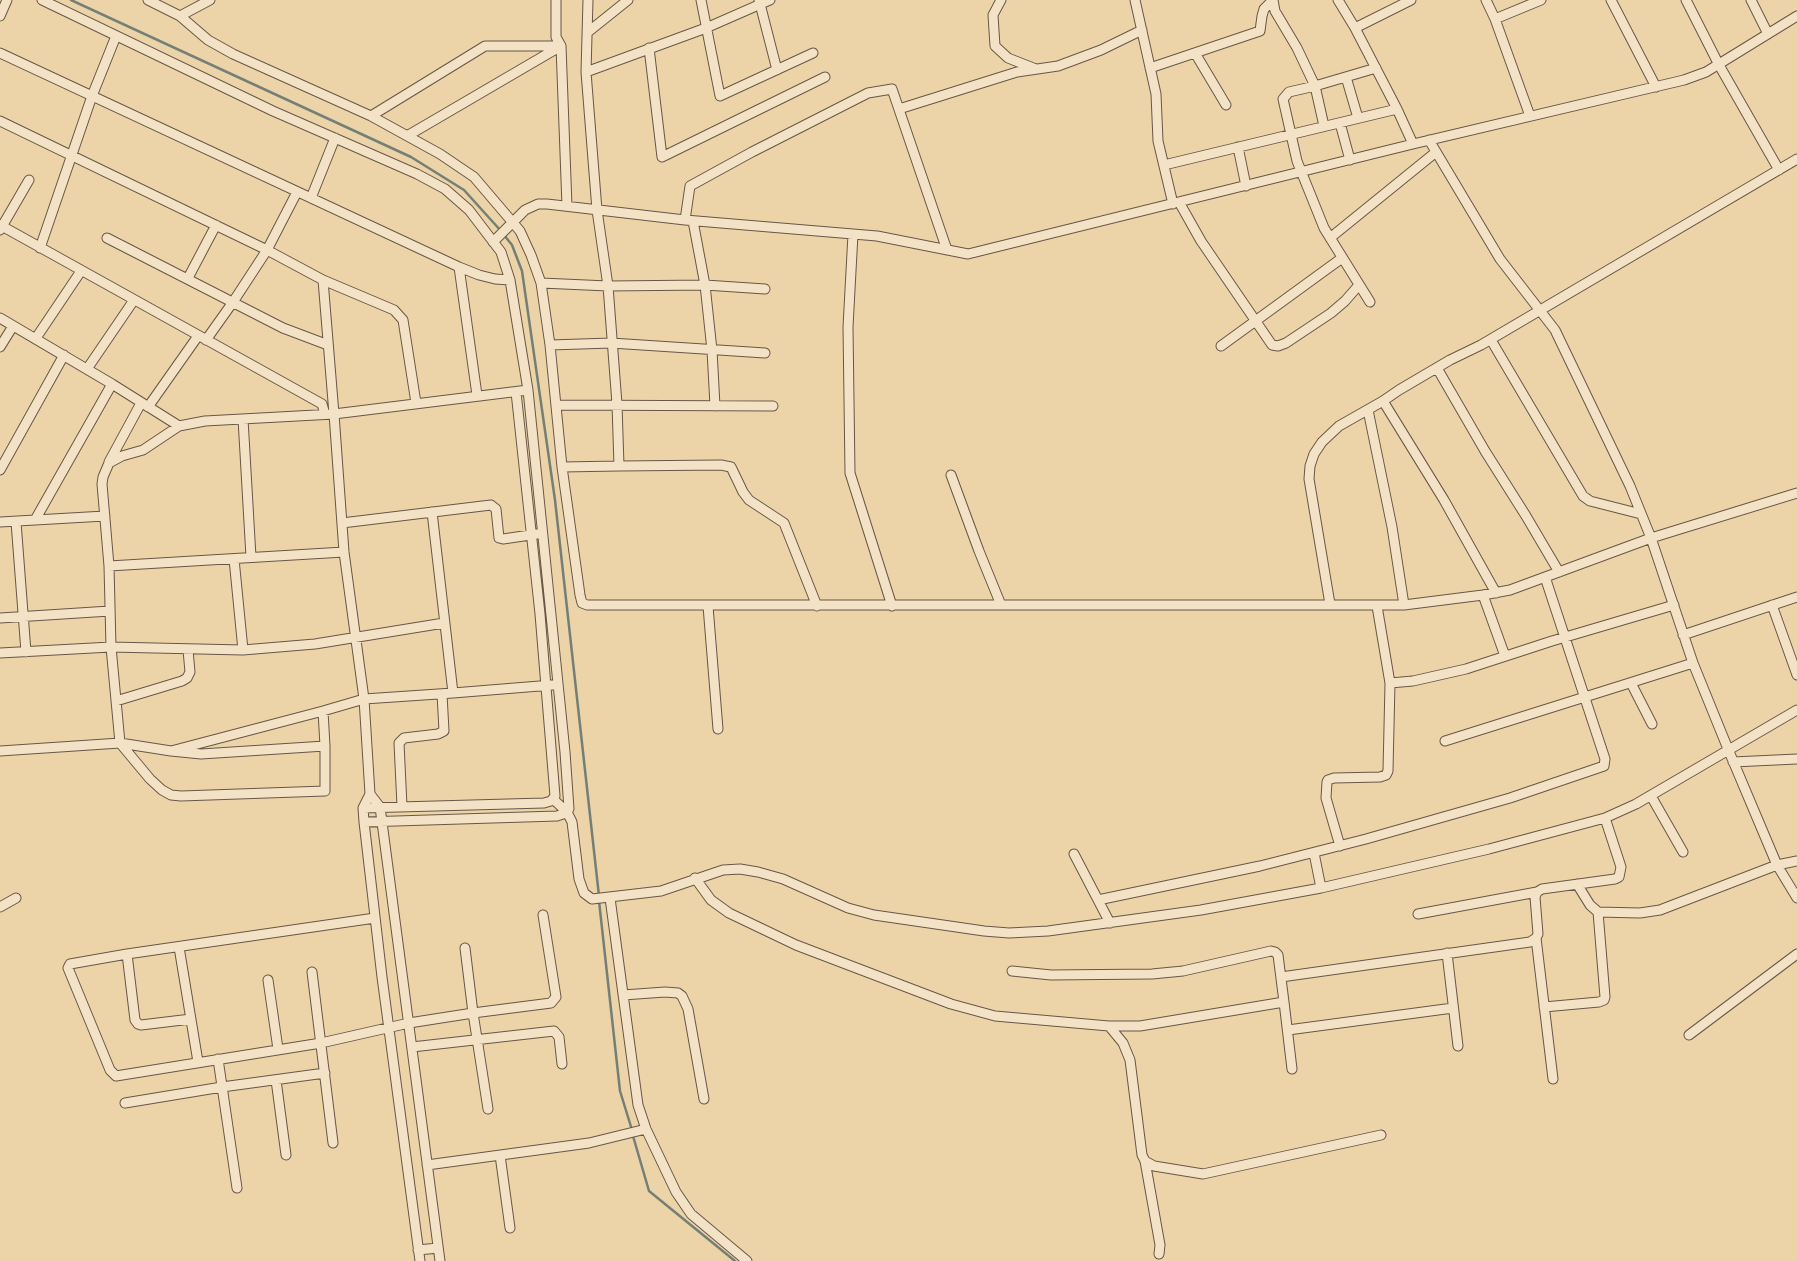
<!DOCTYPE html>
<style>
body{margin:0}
canvas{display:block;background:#edd3a8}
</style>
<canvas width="1797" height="1261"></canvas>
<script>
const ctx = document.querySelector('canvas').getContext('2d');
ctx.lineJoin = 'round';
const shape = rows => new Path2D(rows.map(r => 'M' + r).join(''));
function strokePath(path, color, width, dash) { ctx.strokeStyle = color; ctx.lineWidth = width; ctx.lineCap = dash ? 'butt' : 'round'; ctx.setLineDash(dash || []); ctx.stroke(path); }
const stream = shape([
 [71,0,411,157,464,190,501,231],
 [504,235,512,245,522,271,555,500,599,896],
 [599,901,620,1091,632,1130],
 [633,1136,649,1191,735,1261]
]);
const minor = shape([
 [42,0,273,111,417,174,445,189,469,210,501,252,510,280,528,390,565,752,569,809,563,814,557,816,364,822],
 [148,0,180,16,208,40,233,54,371,116,440,154,474,177,520,231,531,255,541,283,550,345,562,467,580,595,582,603,587,605,1404,605,1483,595,1510,590,1651,538,1797,493],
 [701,0,720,96,813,53],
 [759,0,777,70],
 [1001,0,993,15,995,46,1008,58,1036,69],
 [1135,0,1156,94,1158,141,1173,204],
 [1273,0,1275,11,1297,48,1315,86,1324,126],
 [1338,0,1355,28,1397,109,1413,144],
 [1486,0,1495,19,1530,116],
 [1611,0,1656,87],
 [1686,0,1719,65,1779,170],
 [1751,0,1768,34],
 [0,16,7,0],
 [180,16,210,0],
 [1495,19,1541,0],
 [1355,28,1411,0],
 [588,32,628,0],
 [649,48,662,157,825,77],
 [0,53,459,267,479,275,495,279,510,280],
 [1195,53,1226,105],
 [1150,68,1260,31,1262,16,1264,9,1272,1],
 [586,72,706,28,770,0],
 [1346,77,1358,118],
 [899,109,1017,72,1058,66,1101,50,1142,30],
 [371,116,485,46,561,46,567,206],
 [0,121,267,250,323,280,394,310,403,320,416,403],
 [1340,123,1350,160],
 [407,136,561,46,556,37,556,0],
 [1429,140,1500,259,1555,330,1630,486,1651,538,1693,663,1728,749,1777,865,1797,898],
 [1238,147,1246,186],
 [1164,165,1397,109],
 [311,198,335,138],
 [1179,202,1201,241,1272,345,1278,346,1286,343,1331,313,1345,301,1359,285],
 [685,220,690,186,752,152,868,93,892,89,947,250],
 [693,221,705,285,712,350,715,406],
 [0,225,322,404,325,414],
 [0,230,29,180],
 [853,234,848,327,850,473,892,606],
 [107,238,283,328,328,345],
 [1330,238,1436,152],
 [493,242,525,210,538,204,547,204,685,220,877,236,968,254,1413,144,1684,80,1706,72,1797,16],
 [40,248,92,96,116,36],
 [459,267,477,395],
 [188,278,216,225],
 [323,280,334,414,205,421,179,426,143,450,122,456,109,463,103,477,102,484,109,566,111,647,120,743,150,779,162,790,171,795,181,796,325,791,325,746,323,711],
 [541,283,608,286,705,285,765,289],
 [1370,302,1324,228,1297,161,1283,99,1289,92,1315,86,1376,68],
 [0,318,112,384,179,426],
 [36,338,81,271],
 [206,340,233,302,267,250,297,192],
 [1491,340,1583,496,1590,501,1641,514],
 [550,345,611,343,765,353],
 [1221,346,1342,258],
 [0,347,13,326],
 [1437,368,1485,451,1526,516,1559,572],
 [87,369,134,300],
 [1383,401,1444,500,1496,593],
 [556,405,773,406],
 [148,407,198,336],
 [1368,410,1392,527,1404,605],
 [243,419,251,557],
 [109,462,141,403],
 [619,466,721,465,731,467,743,492,749,500,784,523,817,606],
 [562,467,619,466,617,404,608,286,597,210,586,72,588,0],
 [0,470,64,355],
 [951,475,979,551,1001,605],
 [432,512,453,693],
 [35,520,112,384],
 [0,522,105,516],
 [16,522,26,652],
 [342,523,491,505,496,509,499,538,503,539,537,534],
 [234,559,243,650],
 [109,566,344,552],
 [1483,595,1505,656],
 [1330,604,1309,479,1310,466,1314,454,1322,442,1339,426,1383,401,1399,390,1450,360,1481,345,1797,159],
 [1772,605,1797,675],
 [708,606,718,729],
 [0,618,110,611],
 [1683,635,1797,597],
 [0,653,111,647,243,650,315,644,444,623],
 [1390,683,1413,681,1466,669,1552,641,1674,605],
 [1631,683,1652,724],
 [116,701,182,681,187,678,190,672,188,650],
 [1445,741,1693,663],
 [0,751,120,743,171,751,201,754,325,746],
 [171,751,323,711,364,699,453,693,552,685],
 [1733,762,1797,759],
 [370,794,380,807,440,1261],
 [1651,796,1683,852],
 [553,799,567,812,572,822,579,879,584,893,592,899,661,891,723,870,740,869,758,872,783,879,848,908,874,915,984,931,1009,933,1048,931,1201,910,1321,888,1489,849,1605,818,1636,804,1797,710],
 [402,806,399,743,404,738,438,734,444,731,442,694],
 [363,808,544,803,551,801,555,796,540,614,516,392],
 [1340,846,1326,798,1327,782,1328,780,1334,778,1380,777,1386,775,1388,771,1390,683,1377,606],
 [1314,853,1321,888],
 [1074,854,1110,923],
 [695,878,711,900,729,913,796,945,951,1004,995,1016,1109,1026,1140,1026,1284,1002],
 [1577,884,1590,905,1598,912,1640,913,1660,910,1777,865,1797,861],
 [610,898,638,1105,646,1129,676,1192,691,1214,747,1261],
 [1098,900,1260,866,1366,839,1510,798,1604,766,1605,759,1545,577],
 [0,907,16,898],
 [1418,914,1537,892],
 [375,918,127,954,70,964,68,968,110,1070,116,1076,321,1043,409,1023,473,1013,488,1109],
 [1536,938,1553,1079],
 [179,947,198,1062],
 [465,948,473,1013,551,1003,556,997,543,915],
 [1447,953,1458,1046],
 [127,954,135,1020,138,1024,141,1025,191,1019],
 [1012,971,1051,975,1152,974,1183,971,1271,951,1275,952,1278,955,1284,1002,1292,1069],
 [312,972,333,1143],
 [1281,977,1530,942,1536,938,1538,934,1535,897,1537,892,1542,889,1615,879,1619,877,1621,867,1605,818],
 [268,980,278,1049],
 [623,995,665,992,678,993,682,996,688,1009,704,1099],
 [1544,1007,1599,1002,1604,1000,1605,997,1598,912],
 [1109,1026,1123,1043,1130,1060,1142,1155,1145,1161,1154,1166,1203,1174,1381,1135],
 [1288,1030,1453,1008],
 [1689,1035,1797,954],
 [412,1047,554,1031,559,1037,562,1064],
 [218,1059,237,1188],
 [276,1080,286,1155],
 [125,1103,222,1087,325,1073],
 [500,1155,510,1228],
 [1145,1161,1160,1245,1159,1254],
 [427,1165,589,1143,646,1129],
 [418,1250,438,1248],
 [420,1261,382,977,364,822,363,808,370,794,364,699,344,552,334,414,528,390]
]);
strokePath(stream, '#748076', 2.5);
strokePath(minor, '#685747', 11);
strokePath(minor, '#f3e2c6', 9);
</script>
